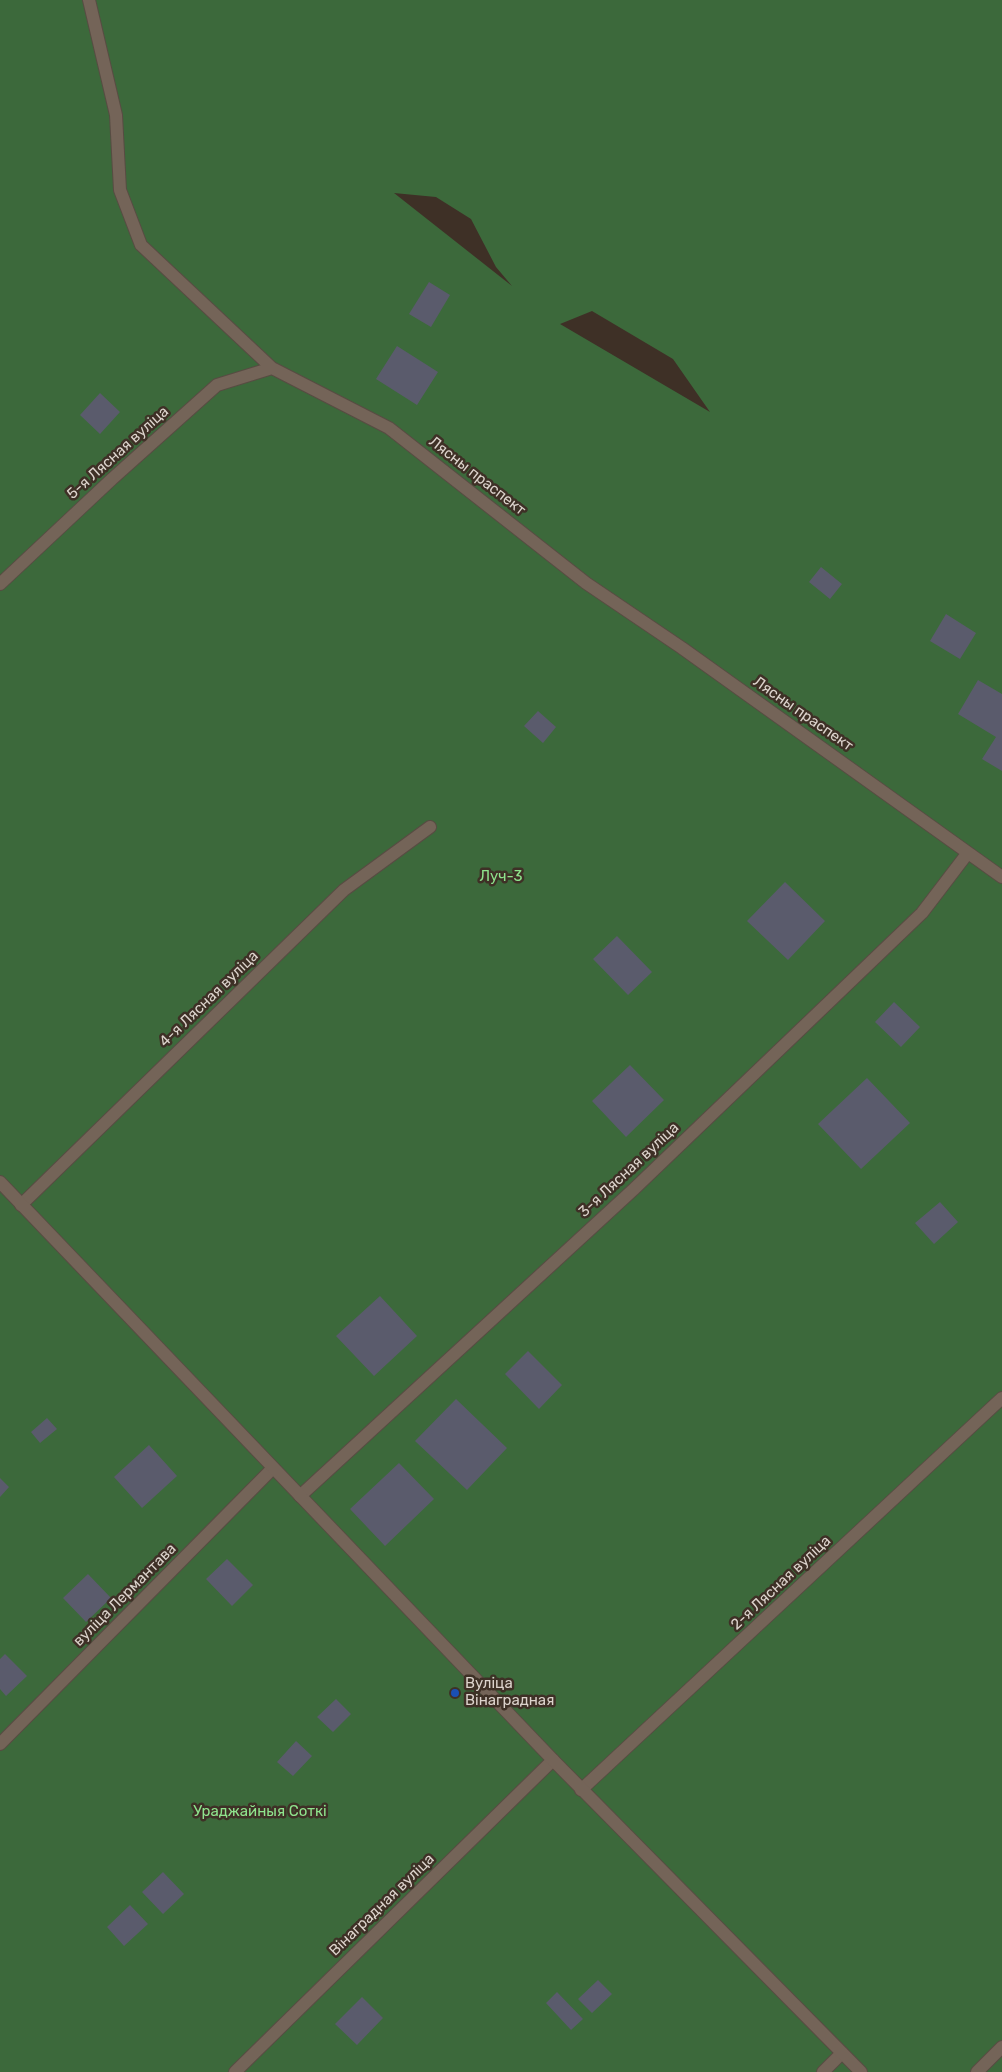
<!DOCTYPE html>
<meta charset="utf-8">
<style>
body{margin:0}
canvas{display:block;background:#3e3026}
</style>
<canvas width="1002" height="2072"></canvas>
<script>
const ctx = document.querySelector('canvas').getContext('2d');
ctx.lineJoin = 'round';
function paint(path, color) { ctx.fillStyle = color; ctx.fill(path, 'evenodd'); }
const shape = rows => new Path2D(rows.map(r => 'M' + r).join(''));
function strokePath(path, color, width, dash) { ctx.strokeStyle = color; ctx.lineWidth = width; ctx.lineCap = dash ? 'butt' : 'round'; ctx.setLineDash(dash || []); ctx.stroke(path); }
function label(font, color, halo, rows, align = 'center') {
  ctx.font = font + ' Rubik,sans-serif'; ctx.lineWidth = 5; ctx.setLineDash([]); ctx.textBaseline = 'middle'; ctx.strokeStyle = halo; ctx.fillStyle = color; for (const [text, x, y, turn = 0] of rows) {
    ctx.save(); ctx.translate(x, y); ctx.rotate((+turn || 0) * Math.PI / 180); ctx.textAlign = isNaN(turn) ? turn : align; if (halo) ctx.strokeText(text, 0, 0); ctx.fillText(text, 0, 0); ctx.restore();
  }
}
const green = shape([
 [0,0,1002,0,1002,2072,0,2072],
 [394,193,436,197,471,219,496,267,512,286],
 [592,311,673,359,710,412,560,324]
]);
const building = shape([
 [429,282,450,295,431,327,409,314],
 [397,346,438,372,417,405,376,379],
 [100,393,120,412,100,434,80,415],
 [821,567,842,584,830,599,809,582],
 [946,614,976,633,960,659,930,641],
 [978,680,1002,694,1002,771,982,759,996,737,958,714],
 [538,711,556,727,543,743,524,726],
 [785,882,825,921,788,960,747,921],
 [617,936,652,972,628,995,593,959],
 [894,1002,920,1027,901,1047,875,1022],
 [630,1065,664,1100,626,1137,592,1101],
 [867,1078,910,1123,861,1169,818,1124],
 [940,1202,958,1222,934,1244,915,1223],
 [380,1296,417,1336,374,1376,336,1336],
 [528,1351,562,1385,539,1409,505,1374],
 [456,1399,507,1448,467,1490,415,1441],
 [47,1418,57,1429,40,1443,31,1432],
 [149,1445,177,1476,142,1508,114,1477],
 [399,1463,434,1499,385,1546,350,1509],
 [0,1478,9,1487,0,1497],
 [227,1559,253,1585,232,1606,206,1579],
 [88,1574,111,1598,86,1622,63,1598],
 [5,1654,27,1676,6,1696,0,1689,0,1659],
 [336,1699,351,1714,333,1732,317,1717],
 [296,1741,312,1756,293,1776,277,1762],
 [163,1872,184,1894,163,1914,142,1892],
 [130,1905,148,1924,124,1946,107,1927],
 [598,1980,612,1994,592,2013,578,1999],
 [557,1992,583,2019,571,2030,546,2003],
 [362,1997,383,2018,357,2045,335,2024]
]);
const lane = shape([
 [89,0,116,115,120,190,141,245,272,368,389,428,586,583,682,648,1002,877],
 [0,584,112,479,217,385,272,368],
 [21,1205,344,890,430,827],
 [300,1496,634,1189,922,913,967,854],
 [0,1744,273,1468],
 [581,1790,1002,1398],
 [235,2072,553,1760],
 [823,2072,842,2053],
 [977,2072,1002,2047]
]);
const secondary = shape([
 [0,1182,553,1760,861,2072]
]);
const markers = [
 [455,1693,5,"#1a4fb4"]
];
const streetNames = [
 ["5-я Лясная вуліца",118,453,-42],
 ["Лясны праспект",477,476,38],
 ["Лясны праспект",803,714,35],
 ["4-я Лясная вуліца",209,999,-44],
 ["3-я Лясная вуліца",629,1170,-43],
 ["2-я Лясная вуліца",781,1583,-43],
 ["вуліца Лермантава",125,1595,-45],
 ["Вінаградная вуліца",382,1905,-44]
];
const parkNames = [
 ["Луч-3",501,877],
 ["Ураджайныя Соткі",260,1812]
];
const poiNames = [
 ["Вуліца",465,1684],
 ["Вінаградная",465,1701]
];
paint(green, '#3c693b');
paint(building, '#5a5b6c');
strokePath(lane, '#584c43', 14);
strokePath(secondary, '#584c43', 14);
strokePath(lane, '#746458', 12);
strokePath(secondary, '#746458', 12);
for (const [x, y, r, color] of markers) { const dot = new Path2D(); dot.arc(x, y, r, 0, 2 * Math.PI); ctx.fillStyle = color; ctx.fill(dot); strokePath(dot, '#3e3026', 2); }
label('15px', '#dcd3cc', '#3e3026', streetNames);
label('15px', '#8fe48d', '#3e3026', parkNames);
label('15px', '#dcd3cc', '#3e3026', poiNames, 'left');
</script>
